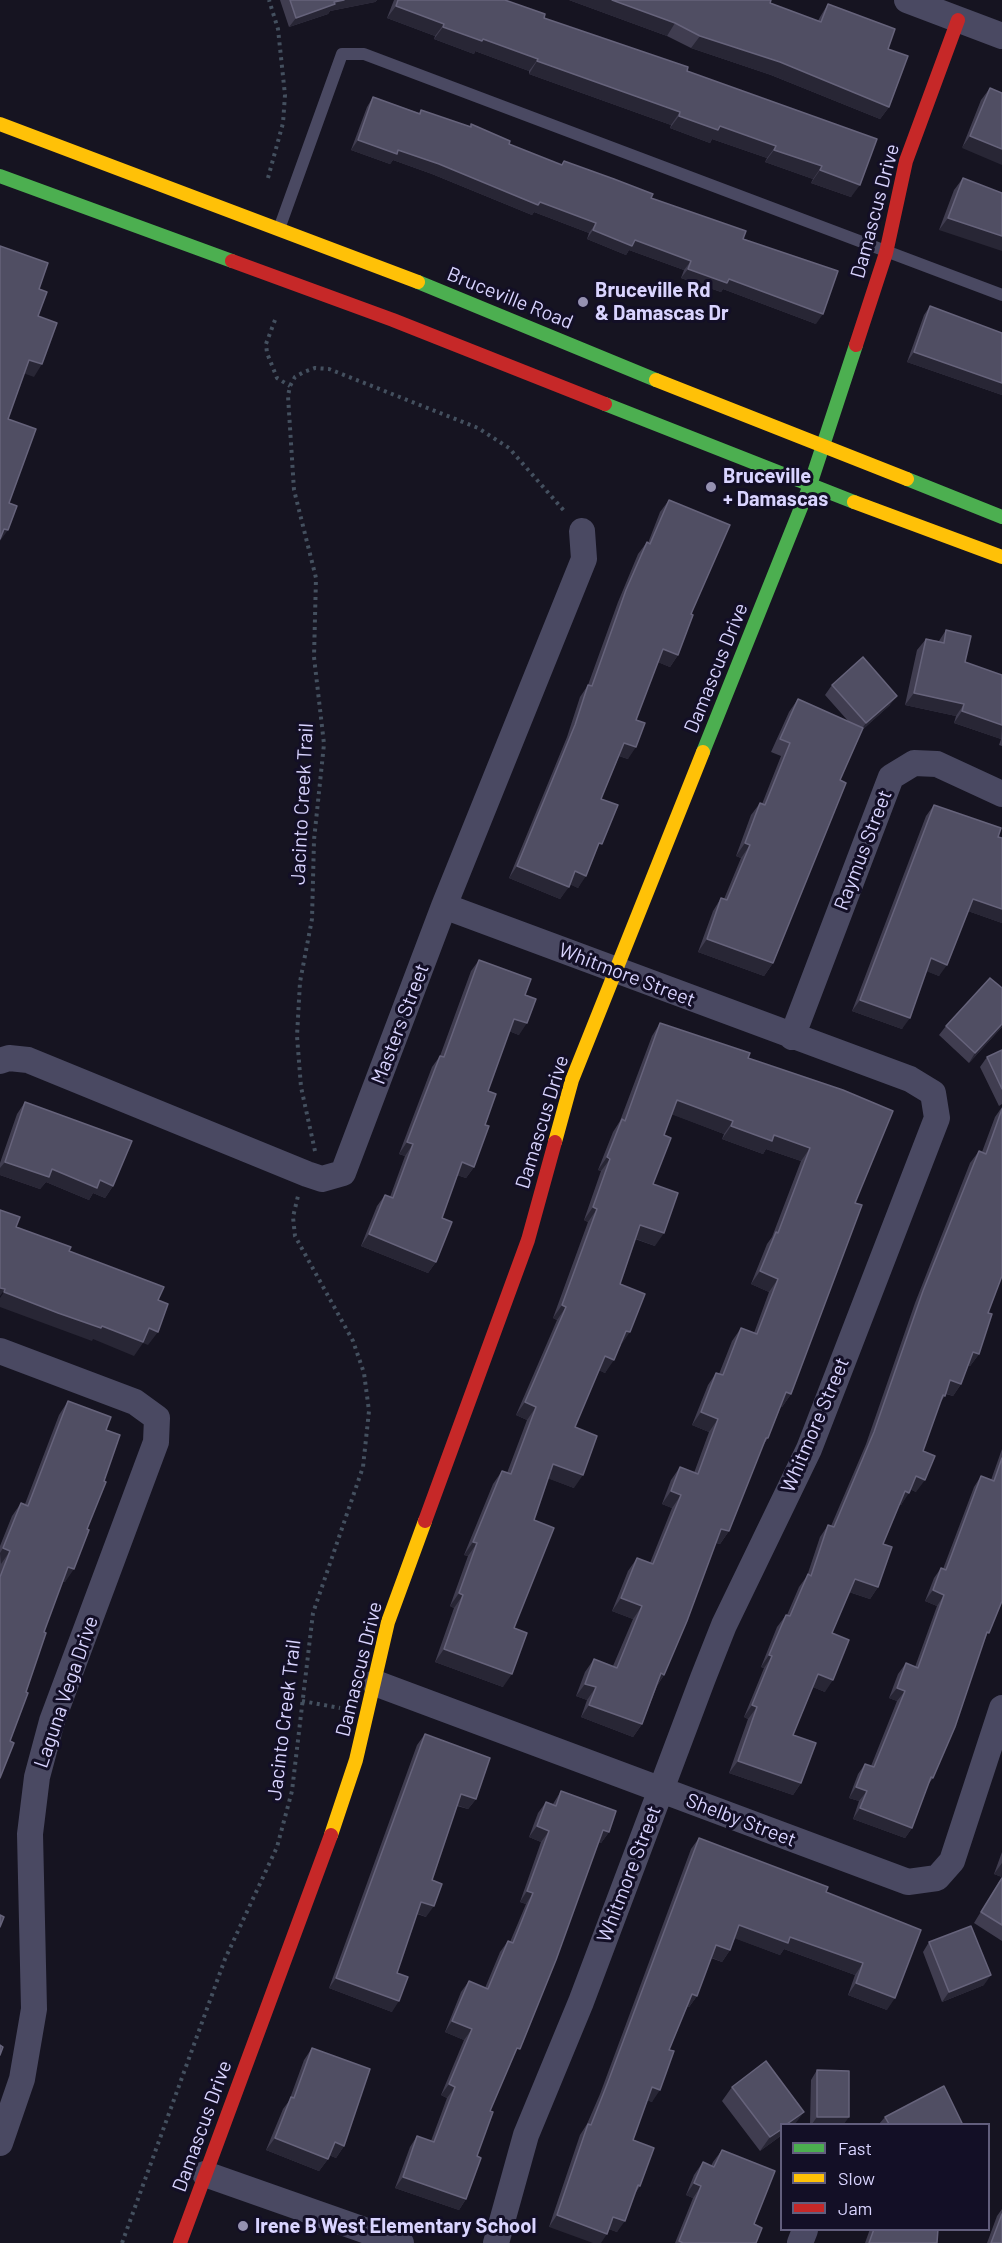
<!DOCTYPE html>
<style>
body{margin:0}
#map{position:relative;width:1002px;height:2243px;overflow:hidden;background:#161421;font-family:Barlow,sans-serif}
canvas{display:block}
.legend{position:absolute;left:780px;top:2123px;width:210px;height:108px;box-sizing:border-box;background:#130f26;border:2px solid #625e7d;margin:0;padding:8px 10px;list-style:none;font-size:18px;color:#d9d4ff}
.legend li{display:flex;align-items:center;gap:12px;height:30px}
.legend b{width:30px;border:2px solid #625e7d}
</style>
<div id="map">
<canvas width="1002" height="2243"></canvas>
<ul class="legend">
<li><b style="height:8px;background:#4caf50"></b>Fast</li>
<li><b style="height:8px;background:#ffc107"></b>Slow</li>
<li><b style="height:8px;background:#c62828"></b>Jam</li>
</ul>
</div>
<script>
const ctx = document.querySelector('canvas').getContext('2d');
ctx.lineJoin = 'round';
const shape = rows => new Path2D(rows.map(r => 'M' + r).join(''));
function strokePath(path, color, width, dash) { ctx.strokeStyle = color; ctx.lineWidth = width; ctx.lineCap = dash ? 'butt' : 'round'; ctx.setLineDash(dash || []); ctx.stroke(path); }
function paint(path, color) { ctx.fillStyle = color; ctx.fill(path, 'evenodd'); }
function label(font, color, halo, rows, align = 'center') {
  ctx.font = font + ' Barlow,sans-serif'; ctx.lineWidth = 6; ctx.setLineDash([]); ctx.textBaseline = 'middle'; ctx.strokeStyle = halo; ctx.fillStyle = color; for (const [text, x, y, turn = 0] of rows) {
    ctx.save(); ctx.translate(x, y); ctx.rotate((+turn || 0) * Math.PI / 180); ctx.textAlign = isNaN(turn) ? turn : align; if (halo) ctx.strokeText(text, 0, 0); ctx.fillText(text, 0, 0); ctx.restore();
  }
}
const path = shape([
 [268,178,283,123,285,95,278,29,269,0],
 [275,320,266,344,267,353,277,378,290,386],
 [315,1151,301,1087,297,1036,300,982,312,919,314,840,324,744,314,657,316,578,294,490,288,396,290,386,295,377,304,372,315,368,329,369,478,428,509,448,566,513],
 [302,1701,340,1708],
 [122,2243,225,1959,277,1847,292,1791,313,1613,363,1467,369,1411,364,1373,353,1341,295,1236,293,1217,298,1196]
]);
const lane = shape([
 [279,229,342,54,364,54,1002,295]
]);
const street = shape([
 [907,0,1002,36],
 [444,906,910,1079,933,1093,937,1118,809,1449,724,1625,703,1678,581,2002,526,2135,496,2243],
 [792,1037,891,777,914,763,937,764,1002,794],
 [0,1061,9,1058,28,1060,307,1174,322,1179,343,1173,444,906,584,559,582,531],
 [0,1351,135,1402,157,1418,156,1442,52,1721,37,1777,30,1834,34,2009,22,2079,0,2143],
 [375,1683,908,1882,937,1878,952,1861,1002,1708],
 [205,2174,401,2243],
 [800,2243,805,2230]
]);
const fast = shape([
 [0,176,232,261],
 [418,282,656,380],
 [605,404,854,502],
 [907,479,1002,517],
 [703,752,810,485,856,345]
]);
const slow = shape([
 [0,124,418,282],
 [656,380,907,479],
 [854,502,1002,557],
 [555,1142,572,1080,703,752],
 [331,1835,356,1760,388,1622,425,1521]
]);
const jam = shape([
 [232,261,393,320,605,404],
 [856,345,886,253,906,161,958,20],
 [425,1521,528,1240,555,1142],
 [180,2243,331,1835]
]);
const wall = shape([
 [280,0,377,0,375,2,330,11,328,14,289,27],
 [394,0,505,0,544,18,687,71,877,139,851,197,811,183,813,179,765,162,767,158,712,139,710,143,670,128,671,125,529,74,529,71,475,51,474,54,434,39,435,36,387,18],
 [569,0,770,3,818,21,820,17,828,4,888,49,889,107,880,119,771,75,691,48,667,36],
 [990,88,1002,93,962,148,981,100],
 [373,97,419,113,421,110,470,127,471,124,509,144,561,165,564,161,651,198,743,239,816,324,723,289,721,292,681,278,684,270,629,250,626,255,587,239,589,233,534,212,532,215,432,174,393,160,390,164,351,150,367,107],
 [963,178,1002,193,939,230,954,190],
 [930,306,1002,333,1002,395,907,362,924,315],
 [669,500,691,614,678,655,670,667,658,662,636,720,628,759,619,756,601,799,595,854,578,888,570,884,560,899,509,878,567,737,580,697,588,685,618,602,638,554,647,542,648,543,660,512],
 [946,630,965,662,1002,675,1002,746,999,745,1001,739,954,723,956,716,905,705,917,650,926,639,939,641],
 [832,685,890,705,862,730,840,780,773,963,764,976,698,952,713,911,721,898,724,899,741,858,736,856,751,815,760,803,762,804,781,756,771,752,789,712,798,699,849,722,825,695],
 [934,805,1002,838,1002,923,968,911,939,976,927,971,902,1029,852,1011,926,816],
 [479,960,525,995,519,1035,509,1031,488,1091,485,1125,474,1167,466,1178,457,1175,442,1218,436,1262,428,1273,361,1246,377,1206,385,1195,390,1197,405,1156,399,1154,432,1067,440,1056,471,971],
 [660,1023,748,1058,855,1203,791,1394,782,1407,781,1406,768,1438,762,1447,729,1531,720,1544,716,1543,664,1675,657,1686,642,1724,633,1737,581,1717,587,1700,576,1696,585,1672,594,1659,613,1666,633,1619,612,1611,628,1571,637,1558,650,1563,672,1508,662,1504,671,1480,680,1467,694,1473,709,1432,692,1425,708,1385,716,1373,719,1374,732,1341,741,1328,754,1333,769,1292,751,1284,767,1244,772,1237,801,1161,766,1149,763,1154,722,1139,724,1134,672,1114,664,1135,653,1184,655,1246,635,1239,620,1284,621,1345,605,1373,599,1370,575,1427,574,1488,548,1478,534,1520,503,1687,435,1662,454,1608,450,1606,468,1556,464,1555,493,1484,502,1471,507,1473,527,1420,516,1415,557,1320,553,1318,588,1222,584,1220,601,1171,598,1170,613,1132,620,1121,652,1036],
 [946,1026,1002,1027,969,1063,939,1035],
 [1002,1050,1002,1104,999,1106,980,1067,987,1057],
 [25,1102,113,1186,105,1198,93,1193,89,1200,46,1182,40,1189,0,1175,0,1163,17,1114],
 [1002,1107,1002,1276,988,1313,979,1354,970,1366,968,1365,961,1384,953,1396,946,1394,940,1403,923,1451,916,1492,910,1489,901,1505,899,1504,883,1544,878,1587,870,1599,849,1592,832,1633,825,1692,813,1687,793,1735,801,1783,793,1795,729,1773,748,1719,744,1717,764,1668,761,1667,777,1627,786,1615,787,1615,799,1587,807,1576,820,1537,828,1525,831,1526,866,1444,915,1303,970,1163,979,1151,982,1152,995,1117],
 [68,1401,106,1430,65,1582,62,1581,44,1632,10,1741,0,1778,0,1546,12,1516,21,1503,25,1504,59,1415],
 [1002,1449,1002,1601,985,1639,933,1778,928,1785,912,1828,905,1838,853,1819,859,1801,849,1798,858,1774,865,1764,871,1766,897,1701,889,1698,898,1674,906,1663,915,1667,937,1606,925,1601,934,1578,941,1568,943,1569,974,1487,981,1476,991,1480],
 [425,1734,476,1799,468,1809,457,1806,432,1880,426,1917,417,1914,397,1973,392,2012,329,1988,417,1745],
 [561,1791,609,1832,601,1843,599,1842,512,2060,490,2111,477,2156,466,2199,459,2210,395,2188,410,2147,417,2136,431,2141,447,2098,441,2095,464,2040,445,2032,461,1992,469,1981,485,1988,500,1952,508,1941,510,1942,526,1904,520,1902,541,1842,529,1837,538,1813,546,1802,553,1804],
 [699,1838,826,1892,887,2010,848,1995,855,1975,784,1949,780,1955,735,1938,730,1950,722,1962,711,1958,697,1996,689,2007,687,2006,669,2050,652,2102,647,2100,633,2140,640,2186,634,2195,617,2232,609,2229,549,2227,580,2135,587,2124,600,2094,691,1849],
 [1002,1852,1002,1941,974,1923,1002,1877,994,1874],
 [929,1942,984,1985,942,2002,923,1952],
 [312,2048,344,2146,336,2158,329,2155,328,2159,319,2171,266,2150,283,2109,289,2101,304,2060],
 [817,2070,844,2124,810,2124,811,2080],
 [732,2087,782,2124,782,2135,760,2151,722,2101],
 [885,2117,962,2124,879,2124],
 [722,2150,754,2224,756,2243,675,2243,693,2198,686,2195,694,2175,703,2162,711,2166,713,2162],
 [1002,2209,1002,2243,987,2243,997,2216],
 [870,2229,938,2229,937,2243,865,2243]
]);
const shadedWall = shape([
 [344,0,377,0,375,2,330,11,328,14,289,27,296,18,334,2],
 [569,0,612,0,675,23,667,36],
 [396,6,444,24,435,36,387,18],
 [443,27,483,39,538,59,529,71,475,51,474,54,434,39],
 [700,36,780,62,889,107,880,119,771,75,691,48],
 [537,61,680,112,671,125,529,74],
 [679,116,720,126,776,146,767,158,712,139,710,143,670,128],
 [970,136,1002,149,1002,165,962,148],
 [358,140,398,150,439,164,596,223,589,233,534,212,532,215,432,174,393,160,390,164,351,150],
 [774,150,822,166,813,179,765,162],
 [820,170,860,185,851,197,811,183],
 [948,218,1002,236,1002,251,939,230],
 [593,230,635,240,691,261,684,270,629,250,626,255,587,239],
 [688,269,729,279,823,314,816,324,723,289,721,292,681,278],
 [914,352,1002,383,1002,395,907,362],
 [29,360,42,364,34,377,20,372],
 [4,529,8,530,0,541,0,534],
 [663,649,678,655,670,667,655,661],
 [914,693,964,704,956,716,905,705],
 [897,696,890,705,859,733,866,723],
 [962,711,1002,725,1001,739,954,723],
 [624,743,636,747,628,759,616,755],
 [745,843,750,845,741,858,736,856],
 [517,866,569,887,560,899,509,878],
 [575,871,586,876,578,888,567,883],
 [973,899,1002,909,1002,923,965,910],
 [707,939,773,963,764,976,698,952],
 [931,958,947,965,939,976,923,970],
 [860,1000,910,1018,902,1029,852,1011],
 [514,1019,527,1023,519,1035,506,1030],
 [1002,1024,1002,1027,969,1063,975,1053],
 [677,1100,733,1121,724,1134,668,1113],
 [731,1126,774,1135,810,1148,801,1161,766,1149,763,1154,722,1139],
 [407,1142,413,1144,405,1156,399,1154],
 [607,1157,610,1159,601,1171,598,1170],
 [5,1162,52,1169,100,1180,113,1186,105,1198,93,1193,89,1200,46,1182,40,1189,0,1175,0,1168],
 [462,1162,474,1167,466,1178,454,1174],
 [593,1207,597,1209,588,1222,584,1220],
 [640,1225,664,1233,655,1246,631,1237],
 [369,1234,436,1262,428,1273,361,1246],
 [760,1271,778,1279,769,1292,751,1284],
 [0,1288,5,1289,0,1296],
 [4,1292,102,1326,149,1328,158,1332,148,1345,143,1343,134,1356,93,1339,92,1341,0,1307,0,1298],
 [562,1305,566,1307,557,1320,553,1318],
 [626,1331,630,1332,621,1345],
 [973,1352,979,1354,970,1366,965,1364],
 [605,1356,614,1360,605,1373,596,1369],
 [950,1380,961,1384,953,1396,942,1392],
 [786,1392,791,1394,782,1407,778,1405],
 [525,1402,536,1407,527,1420,516,1415],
 [701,1412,718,1419,709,1432,692,1425],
 [553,1464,583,1475,574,1488,544,1477],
 [916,1476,925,1480,916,1492,907,1488],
 [671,1491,681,1495,672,1508,662,1504],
 [905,1491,909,1493,901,1505,896,1503],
 [721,1529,729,1531,720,1544,712,1541],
 [473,1542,477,1543,468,1556,464,1555],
 [3,1548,10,1551,1,1564,0,1553],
 [68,1567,74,1569,65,1582,59,1580],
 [855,1579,878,1587,870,1599,846,1591],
 [933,1590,944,1595,937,1606,925,1601],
 [459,1593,463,1595,454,1608,450,1606],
 [621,1598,642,1606,633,1619,612,1611],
 [444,1649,512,1674,503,1687,435,1662],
 [769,1655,772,1656,764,1668,761,1667],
 [661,1673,664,1675,656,1687],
 [818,1674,833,1680,825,1692,810,1686],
 [585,1684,596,1687,587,1700,576,1696],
 [897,1688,905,1691,897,1701,889,1698],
 [589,1705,642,1724,633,1737,581,1717],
 [752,1705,757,1707,748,1719,744,1717],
 [738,1761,801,1783,793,1795,729,1773],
 [856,1787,867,1791,859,1801,849,1798],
 [461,1794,476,1799,468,1809,454,1804],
 [860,1808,912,1828,905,1838,853,1819],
 [537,1826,549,1831,541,1842,529,1837],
 [603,1830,609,1832,601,1843,595,1841],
 [1002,1863,1002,1877,994,1874],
 [527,1891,533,1893,526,1904,520,1902],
 [421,1902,434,1906,426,1917,414,1912],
 [739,1925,790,1937,863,1963,855,1975,784,1949,780,1955,731,1937],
 [716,1945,730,1950,722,1962,708,1956],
 [991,1975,984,1985,942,2002,949,1992],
 [336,1978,399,2001,392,2012,329,1988],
 [856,1983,895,1998,887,2010,848,1995],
 [692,1994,697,1996,689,2007,684,2005],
 [452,2021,472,2029,464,2040,445,2032],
 [449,2084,455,2087,447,2098,441,2095],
 [652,2087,660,2090,652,2102,644,2099],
 [804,2112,795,2124,787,2124],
 [817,2117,849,2117,844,2124,812,2124],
 [782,2129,782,2135,760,2151,770,2137],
 [275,2138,328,2159,319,2171,266,2150],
 [335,2142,344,2146,336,2158,326,2154],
 [403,2177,466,2199,459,2210,395,2188],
 [694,2183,701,2186,693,2198,686,2195],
 [557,2215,607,2234,601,2243,593,2243,549,2227],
 [613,2217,625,2221,617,2232,605,2228]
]);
const building = shape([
 [290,0,344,0,334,2,335,4,296,18,290,0],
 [398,0,505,0,545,14,544,18,688,67,687,71,877,139,860,185,820,170,822,166,774,150,776,146,720,126,718,130,679,116,680,112,537,61,538,59,483,39,482,41,443,27,444,24,396,6,398,0],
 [612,0,771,0,770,3,821,22,828,4,895,29,888,49,908,56,889,107,780,62,700,36,675,23,612,0],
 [990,88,1002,93,1002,149,970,136,990,88],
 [373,97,420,114,421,110,471,127,471,124,510,141,509,144,562,165,564,161,614,179,653,194,651,198,746,231,743,239,838,271,823,314,729,279,727,283,688,269,691,261,635,240,632,246,593,230,596,223,540,202,538,205,439,164,398,150,397,154,358,140,373,97],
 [963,178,1002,193,1002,236,948,218,963,178],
 [0,246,48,263,39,289,47,292,38,316,57,323,42,364,29,360,8,419,36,429,9,503,17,506,8,530,4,529,0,539,0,246],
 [930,306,1002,333,1002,383,914,352,930,306],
 [669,500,730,525,691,614,693,615,678,655,663,649,636,720,645,723,636,747,624,743,601,799,618,805,602,844,599,843,586,876,575,871,569,887,517,866,575,725,588,685,592,686,626,590,647,542,650,544,669,500],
 [946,630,971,636,965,662,1002,675,1002,725,962,711,964,704,914,693,926,639,944,643,946,630],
 [863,657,897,696,866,723,832,685,863,657],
 [798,699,863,728,840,780,846,783,773,963,707,939,721,898,727,900,750,845,745,843,760,803,765,805,790,743,780,739,798,699],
 [934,805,1001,828,998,837,1002,838,1002,909,973,899,947,965,931,958,910,1018,860,1000,934,805],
 [479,960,531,979,525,995,536,999,527,1023,514,1019,488,1091,496,1094,485,1125,489,1126,474,1167,462,1162,442,1218,452,1222,436,1262,369,1234,385,1195,393,1198,413,1144,407,1142,440,1056,444,1057,479,960],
 [990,978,1002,988,1002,1024,975,1053,946,1026,990,978],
 [660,1023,750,1053,748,1058,843,1090,893,1111,855,1203,862,1205,791,1394,786,1392,768,1438,766,1438,729,1531,721,1529,687,1621,664,1675,661,1673,642,1724,589,1705,596,1687,585,1684,594,1659,617,1668,642,1606,621,1598,637,1558,653,1564,681,1495,671,1491,680,1467,698,1474,718,1419,701,1412,716,1373,723,1375,741,1328,757,1334,778,1279,760,1271,776,1232,778,1233,810,1148,774,1135,772,1141,731,1126,733,1121,677,1100,664,1135,671,1138,653,1184,678,1193,664,1233,640,1225,620,1284,645,1294,630,1332,626,1331,614,1360,605,1356,575,1427,597,1436,583,1475,553,1464,534,1520,554,1528,514,1628,527,1633,512,1674,444,1649,463,1595,459,1593,477,1543,473,1542,502,1471,511,1474,536,1407,525,1402,566,1307,562,1305,597,1209,593,1207,610,1159,607,1157,622,1119,625,1121,660,1023],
 [1002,1050,1002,1089,987,1057,1002,1050],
 [25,1102,132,1141,113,1186,100,1180,97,1188,52,1169,49,1177,5,1162,25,1102],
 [1002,1109,1002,1276,988,1313,992,1314,979,1354,973,1352,961,1384,950,1380,945,1396,943,1395,923,1451,935,1456,925,1480,916,1476,909,1493,905,1491,883,1544,892,1547,878,1587,855,1579,832,1633,849,1640,833,1680,818,1674,793,1735,816,1743,801,1783,738,1761,757,1707,752,1705,772,1656,769,1655,786,1615,790,1616,808,1574,811,1576,828,1525,834,1527,874,1432,923,1291,979,1151,986,1154,1002,1109],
 [0,1210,20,1217,16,1227,71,1247,69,1251,164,1287,158,1300,168,1304,158,1332,149,1328,143,1342,102,1326,101,1328,58,1313,4,1292,5,1289,0,1288,0,1210],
 [68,1401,111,1417,106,1430,120,1435,104,1481,106,1482,87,1529,89,1530,74,1569,68,1567,44,1632,46,1633,26,1692,28,1693,10,1741,14,1743,0,1778,0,1577,10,1551,3,1548,21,1503,28,1506,68,1401],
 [1002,1458,1002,1601,989,1633,987,1632,955,1727,933,1778,931,1777,912,1828,860,1808,867,1791,856,1787,865,1764,874,1767,905,1691,897,1688,906,1663,918,1668,944,1595,933,1590,941,1568,946,1570,981,1476,994,1481,1002,1458],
 [425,1734,490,1758,476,1799,461,1794,432,1880,442,1884,434,1906,421,1902,397,1973,408,1977,399,2001,336,1978,425,1734],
 [561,1791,616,1811,609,1832,603,1830,556,1960,520,2049,517,2048,490,2111,493,2112,477,2156,481,2158,466,2199,403,2177,417,2136,434,2142,455,2087,449,2084,472,2029,452,2021,469,1981,488,1989,508,1941,513,1943,533,1893,527,1891,549,1831,537,1826,546,1802,556,1806,561,1791],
 [699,1838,828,1887,826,1892,921,1930,895,1998,856,1983,863,1963,790,1937,788,1943,739,1925,730,1950,716,1945,697,1996,692,1994,669,2050,674,2051,660,2090,652,2087,633,2140,654,2148,640,2186,638,2185,625,2221,613,2217,607,2234,557,2215,588,2124,591,2125,608,2082,699,1838],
 [1002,1878,1002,1925,981,1912,1002,1878],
 [0,1915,4,1917,0,1927,0,1915],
 [971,1926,991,1975,949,1992,929,1942,971,1926],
 [0,2045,3,2047,0,2055,0,2045],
 [312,2048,370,2069,344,2146,335,2142,328,2159,275,2138,291,2097,294,2098,312,2048],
 [766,2061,804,2112,787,2124,782,2124,782,2129,770,2137,732,2087,766,2061],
 [817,2070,849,2071,849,2117,817,2117,817,2070],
 [944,2086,962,2123,960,2124,889,2124,885,2117,944,2086],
 [722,2150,775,2171,754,2224,762,2228,756,2243,683,2243,679,2241,701,2186,694,2183,703,2162,714,2167,722,2150],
 [1002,2214,1002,2243,991,2243,1002,2214],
 [874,2229,938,2229,937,2243,869,2243,874,2229]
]);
const markers = [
 [583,302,6,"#9591b1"],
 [711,487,6,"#9591b1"],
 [243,2226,6,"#9591b1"]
];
const streetNames = [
 ["Damascus Drive",875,211,-75],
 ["Bruceville Road",510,298,22],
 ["Damascus Drive",716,668,-68],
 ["Jacinto Creek Trail",302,804,-87],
 ["Raymus Street",863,850,-69],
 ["Whitmore Street",627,975,21],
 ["Masters Street",400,1024,-69],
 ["Damascus Drive",542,1122,-73],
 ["Whitmore Street",815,1425,-67],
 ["Damascus Drive",359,1669,-76],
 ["Laguna Vega Drive",66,1692,-71],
 ["Jacinto Creek Trail",284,1720,-83],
 ["Shelby Street",741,1820,21],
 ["Whitmore Street",629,1874,-69],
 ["Damascus Drive",202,2126,-70]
];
const poiNames = [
 ["Bruceville Rd",595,290],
 ["& Damascas Dr",595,313],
 ["Bruceville",723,476],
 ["+ Damascas",723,499],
 ["Irene B West Elementary School",255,2226]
];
strokePath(path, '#44505f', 4, [3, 4.5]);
strokePath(lane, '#4a4962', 12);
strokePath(street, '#4a4962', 26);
strokePath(fast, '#4caf50', 14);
strokePath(slow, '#ffc107', 14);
strokePath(jam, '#c62828', 14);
paint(wall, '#403d50');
paint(shadedWall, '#282635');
paint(building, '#504e63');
strokePath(building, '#66637b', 1.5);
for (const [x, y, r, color] of markers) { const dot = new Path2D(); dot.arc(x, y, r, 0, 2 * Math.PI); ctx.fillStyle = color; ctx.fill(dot); strokePath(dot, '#130f26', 2); }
label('20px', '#d9d4ff', '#130f26', streetNames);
label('bold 20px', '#d9d4ff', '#130f26', poiNames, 'left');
</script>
